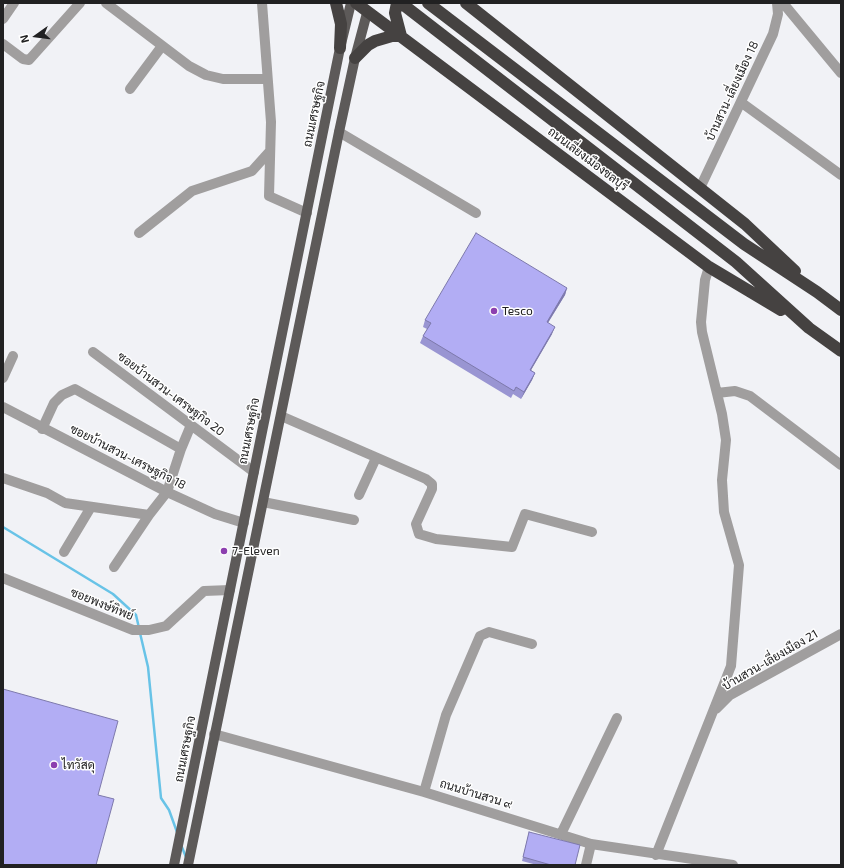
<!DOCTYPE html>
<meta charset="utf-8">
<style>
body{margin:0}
#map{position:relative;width:844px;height:868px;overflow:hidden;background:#f1f2f6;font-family:"Exo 2",sans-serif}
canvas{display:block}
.frame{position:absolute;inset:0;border:4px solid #212122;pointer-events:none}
.north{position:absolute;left:16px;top:16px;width:40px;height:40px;-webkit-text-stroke:3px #fff;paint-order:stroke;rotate:256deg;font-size:11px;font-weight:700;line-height:16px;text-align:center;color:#212122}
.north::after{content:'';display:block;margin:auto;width:14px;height:18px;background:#212122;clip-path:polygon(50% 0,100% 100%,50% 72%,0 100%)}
</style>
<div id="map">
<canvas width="844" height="868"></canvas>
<div class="frame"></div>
<div class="north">N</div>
</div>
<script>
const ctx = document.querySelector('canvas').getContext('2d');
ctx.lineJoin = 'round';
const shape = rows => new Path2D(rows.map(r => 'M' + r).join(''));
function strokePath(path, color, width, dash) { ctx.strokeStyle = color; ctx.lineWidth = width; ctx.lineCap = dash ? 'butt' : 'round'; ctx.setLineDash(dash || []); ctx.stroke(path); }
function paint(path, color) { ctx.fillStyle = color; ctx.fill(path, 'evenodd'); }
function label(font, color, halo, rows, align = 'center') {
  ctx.font = font + ' "Exo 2",Sarabun,sans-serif'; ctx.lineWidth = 3; ctx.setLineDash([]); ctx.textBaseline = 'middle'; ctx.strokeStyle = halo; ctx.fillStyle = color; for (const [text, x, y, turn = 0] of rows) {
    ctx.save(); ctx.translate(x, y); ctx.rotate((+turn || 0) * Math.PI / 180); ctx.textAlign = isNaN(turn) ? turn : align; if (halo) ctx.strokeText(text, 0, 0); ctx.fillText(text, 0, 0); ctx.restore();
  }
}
const stream = shape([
 [3,527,113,594,136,615,139,628],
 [140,633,148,667,161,798,169,810,177,832],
 [181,845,186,857]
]);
const minor = shape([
 [106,3,189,66,206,75,223,79,266,79],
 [262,3,271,122,269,196,307,213],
 [783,3,841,73],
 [3,19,14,3],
 [3,44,23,59,29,60,80,3],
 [130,89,162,46],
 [742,103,841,175],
 [339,132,476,213],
 [700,188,773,34,778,14,777,3],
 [139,233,192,191,252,171,270,151],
 [93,352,254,472],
 [3,378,13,356],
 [717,393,735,391,750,396,841,465],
 [3,407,167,492,215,514,244,523],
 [281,416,426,479,432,484,432,489,416,524,419,534,436,539,512,547,525,514,592,532],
 [181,449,191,425],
 [3,478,47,493,65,503,149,515,167,492,181,449,75,389,62,395,54,403,42,429],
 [359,495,376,458],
 [263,502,354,520],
 [64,552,91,507],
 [114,567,149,515],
 [3,578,133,630,149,630,166,626,204,591,230,590],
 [716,709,730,695,841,634],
 [214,734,424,792,591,844,733,865],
 [424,792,446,715,480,636,489,632,532,644],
 [561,834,617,718],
 [656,855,731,666,739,565,724,512,722,480,726,440,722,414,702,332,701,322,705,280,709,267],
 [586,865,591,844]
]);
const major = shape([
 [174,865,340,48,351,3],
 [188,865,339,132,355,58,367,13]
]);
const highway = shape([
 [336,3,341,24,340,48],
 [356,3,709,267,781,310],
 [397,3,395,13,401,36],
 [401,3,736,262,809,328,841,351],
 [428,3,744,244,817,292,841,310],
 [466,3,745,224,795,271],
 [355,58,368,45,375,41,392,36,401,36]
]);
const wall = shape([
 [567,288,565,295,548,323,552,334,531,370,535,373,532,380,521,399,513,394,511,398,420,343,423,336,427,329,423,327,425,320],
 [529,832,575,865,537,865,522,861]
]);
const shadedWall = shape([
 [567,288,565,295,544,329,547,322],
 [555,327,552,334,527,377,530,370],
 [535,373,532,380,521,399,524,392]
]);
const building = shape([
 [476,233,567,288,547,322,555,327,530,370,535,373,524,392,516,387,514,391,423,336,431,323,425,320,476,233],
 [3,689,118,721,98,795,114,799,96,865,3,865,3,689],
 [529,832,580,845,575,865,551,865,523,857,529,832]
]);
const markers = [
 [494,311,4,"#8c3faf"],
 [224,551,4,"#8c3faf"],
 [54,765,4,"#8c3faf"]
];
const streetNames = [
 ["บ้านสวน-เลี่ยงเมือง 18",732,91,-65],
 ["ถนนเศรษฐกิจ",314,114,-78],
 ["ถนนเลี่ยงเมืองชลบุรี",588,159,37],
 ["ซอยบ้านสวน-เศรษฐกิจ 20",171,394,37],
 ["ถนนเศรษฐกิจ",249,431,-79],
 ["ซอยบ้านสวน-เศรษฐกิจ 18",128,457,27],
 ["ซอยพงษ์ทิพย์",102,604,22],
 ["บ้านสวน-เลี่ยงเมือง 21",770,660,-30],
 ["ถนนเศรษฐกิจ",185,749,-79],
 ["ถนนบ้านสวน ๙",476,794,17]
];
const poiNames = [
 ["Tesco",502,311],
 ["7-Eleven",232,551],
 ["ไทวัสดุ",62,765]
];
strokePath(stream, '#68c3e7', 2.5);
strokePath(minor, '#a09e9e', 10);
strokePath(major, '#5d5a59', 10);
strokePath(highway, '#454241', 12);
paint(wall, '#9995d2');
paint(shadedWall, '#7d79ab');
paint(building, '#b2adf4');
strokePath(building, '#7d79ab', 1);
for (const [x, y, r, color] of markers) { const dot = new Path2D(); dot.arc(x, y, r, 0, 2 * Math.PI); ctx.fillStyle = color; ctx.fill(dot); strokePath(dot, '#fff', 1.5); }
label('12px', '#212122', '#fff', streetNames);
label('12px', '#212122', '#fff', poiNames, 'left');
</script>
